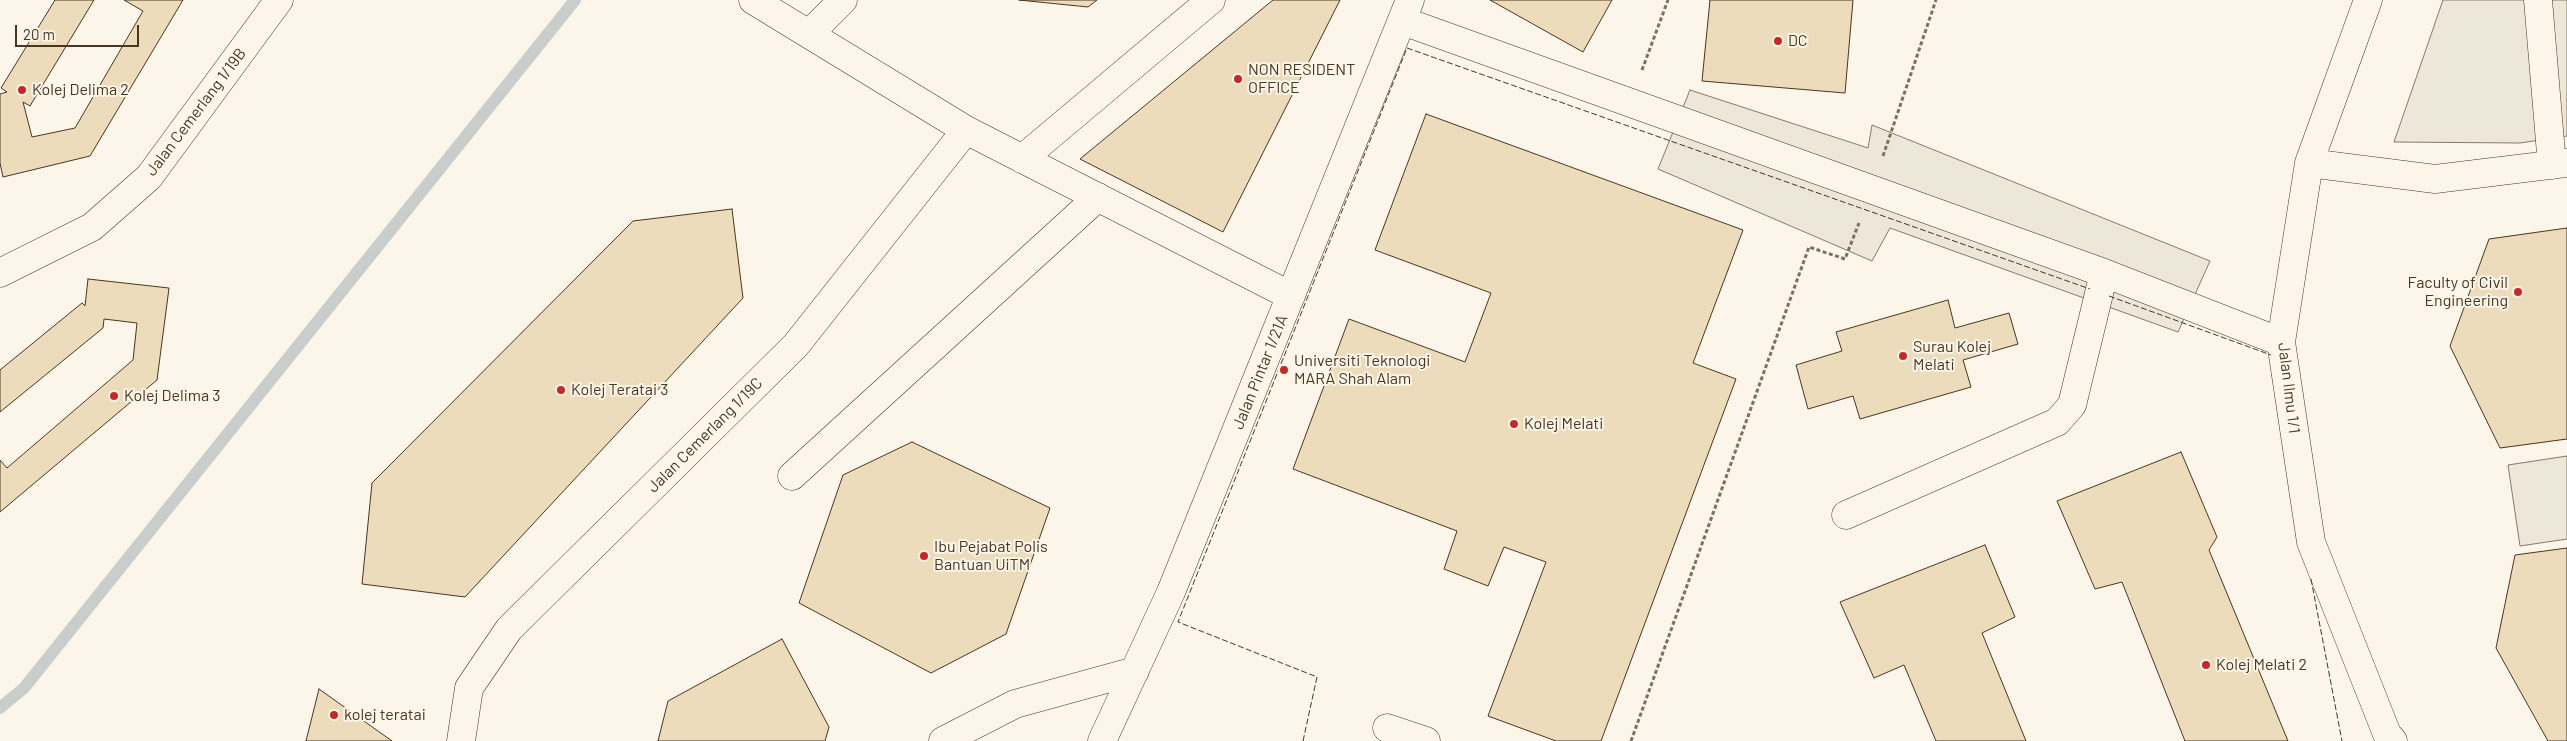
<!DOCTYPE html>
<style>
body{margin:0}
#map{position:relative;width:2567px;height:741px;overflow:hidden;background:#fbf6e9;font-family:Barlow,sans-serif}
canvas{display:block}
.scale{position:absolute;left:15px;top:25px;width:124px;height:22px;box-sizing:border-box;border:2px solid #4a3520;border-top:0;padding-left:6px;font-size:15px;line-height:18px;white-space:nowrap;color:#4a3520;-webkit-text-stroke:4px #fbf6e9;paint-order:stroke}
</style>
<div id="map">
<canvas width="2567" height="741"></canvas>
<div class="scale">20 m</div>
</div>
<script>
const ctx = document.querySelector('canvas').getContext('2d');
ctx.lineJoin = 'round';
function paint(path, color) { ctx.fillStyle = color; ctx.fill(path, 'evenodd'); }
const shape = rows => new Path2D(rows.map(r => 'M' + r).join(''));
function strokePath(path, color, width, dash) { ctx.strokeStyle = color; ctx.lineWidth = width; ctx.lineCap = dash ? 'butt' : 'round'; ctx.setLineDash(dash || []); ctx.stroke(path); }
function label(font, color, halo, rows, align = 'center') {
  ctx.font = font + ' Barlow,sans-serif'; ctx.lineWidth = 4; ctx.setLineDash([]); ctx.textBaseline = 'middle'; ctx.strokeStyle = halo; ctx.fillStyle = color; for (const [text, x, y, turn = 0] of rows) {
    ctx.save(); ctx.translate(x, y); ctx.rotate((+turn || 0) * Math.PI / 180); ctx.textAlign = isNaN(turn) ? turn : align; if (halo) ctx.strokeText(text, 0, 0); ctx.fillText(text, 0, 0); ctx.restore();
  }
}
const parking = shape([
 [2443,0,2567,0,2567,136,2520,143,2394,142,2443,0],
 [1690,90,1868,148,1872,125,2210,261,2178,332,1890,228,1872,261,1658,169,1690,90],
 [2567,456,2567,539,2520,546,2508,465,2567,456]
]);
const stream = shape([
 [0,708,24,688,575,0]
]);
const building = shape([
 [55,0,94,0,30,106,23,102,32,137,75,128,143,11,124,0,183,0,90,156,3,177,0,163,0,94,7,92,1,88,55,0],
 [1019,0,1097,0,1088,7,1019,0],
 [1273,0,1340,0,1223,232,1080,159,1273,0],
 [1490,0,1612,0,1583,52,1490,0],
 [1710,0,1853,0,1845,93,1702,81,1710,0],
 [1426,114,1743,230,1693,363,1736,379,1601,741,1556,741,1488,716,1546,562,1504,547,1488,586,1444,569,1457,531,1293,469,1349,319,1465,362,1491,293,1375,250,1426,114],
 [732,209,743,298,465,597,362,584,372,483,633,221,732,209],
 [2567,228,2567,439,2500,448,2450,346,2489,239,2567,228],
 [88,279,169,288,157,380,0,512,0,460,7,468,133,360,137,323,104,319,103,328,0,412,0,370,82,303,85,306,88,279],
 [1948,300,1955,328,2009,313,2018,344,1963,360,1971,387,1860,419,1853,396,1808,409,1796,365,1842,351,1836,332,1948,300],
 [912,442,1050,508,1006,634,931,673,799,603,843,475,912,442],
 [2181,452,2217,537,2209,550,2288,741,2185,741,2122,582,2095,589,2057,501,2181,452],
 [1985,545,2015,617,1982,633,2026,741,1936,741,1904,665,1874,678,1840,602,1985,545],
 [2567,548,2567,741,2548,741,2496,648,2515,555,2567,548],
 [782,639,829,727,825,741,658,741,668,701,782,639],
 [319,689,392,741,306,741,319,689]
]);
const path = shape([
 [1642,70,1668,0],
 [1883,156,1936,0],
 [1631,741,1809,247,1845,259,1859,223]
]);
const minor = shape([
 [753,0,966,130,1291,296],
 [2368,0,2309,163,2281,342,2311,542,2387,734,2393,741],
 [2538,0,2552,165],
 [1403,21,2104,273,2281,342],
 [809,34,843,0],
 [1022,159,1211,0],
 [2309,163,2435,179,2567,163],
 [0,273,92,227,149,177,279,0],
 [792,476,1098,197],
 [1846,515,2057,422,2072,405,2104,273],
 [1387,728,1426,741],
 [461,741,469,688,509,629,796,345,966,130],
 [943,741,1015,704,1135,671],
 [1102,741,1171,592,1410,0]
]);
const fence = shape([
 [2109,296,2271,355],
 [2311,579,2342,741],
 [1303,741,1317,677,1178,622,1407,48,2090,289]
]);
const markers = [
 [1778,41,5,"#c62828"],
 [1238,79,5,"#c62828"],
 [22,90,5,"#c62828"],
 [2518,292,5,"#c62828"],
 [1903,356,5,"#c62828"],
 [1284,370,5,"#c62828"],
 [561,390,5,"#c62828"],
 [114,396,5,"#c62828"],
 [1514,424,5,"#c62828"],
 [924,556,5,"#c62828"],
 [2206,665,5,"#c62828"],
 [334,715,5,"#c62828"]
];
const poiNames = [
 ["DC",1788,41],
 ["NON RESIDENT",1248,70],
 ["OFFICE",1248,88],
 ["Kolej Delima 2",32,90],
 ["Faculty of Civil",2508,283,"right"],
 ["Engineering",2508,301,"right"],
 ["Surau Kolej",1913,347],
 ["Melati",1913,365],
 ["Universiti Teknologi",1294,361],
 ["MARA Shah Alam",1294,379],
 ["Kolej Teratai 3",571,390],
 ["Kolej Delima 3",124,396],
 ["Kolej Melati",1524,424],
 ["Ibu Pejabat Polis",934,547],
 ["Bantuan UiTM",934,565],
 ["Kolej Melati 2",2216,665],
 ["kolej teratai",344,715]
];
const streetNames = [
 ["Jalan Cemerlang 1/19B",196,112,-53],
 ["Jalan Pintar 1/21A",1260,372,-68],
 ["Jalan Ilmu 1/1",2289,388,83],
 ["Jalan Cemerlang 1/19C",705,435,-45]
];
paint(parking, '#ede7d9');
strokePath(parking, '#887966', 1);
strokePath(stream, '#c9cecd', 12);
paint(building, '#ecdcbc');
strokePath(building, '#4a3520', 1);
strokePath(minor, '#4a3520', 29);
strokePath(path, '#7f6f5c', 3, [4, 2.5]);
strokePath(minor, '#fbf6e9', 28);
strokePath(fence, '#4a3520', 1, [6, 2.5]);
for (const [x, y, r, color] of markers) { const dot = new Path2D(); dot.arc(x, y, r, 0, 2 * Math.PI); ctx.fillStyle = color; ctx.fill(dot); strokePath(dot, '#fbf6e9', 2); }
label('16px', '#4a3520', '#fbf6e9', poiNames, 'left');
label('16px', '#4a3520', '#fbf6e9', streetNames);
</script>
